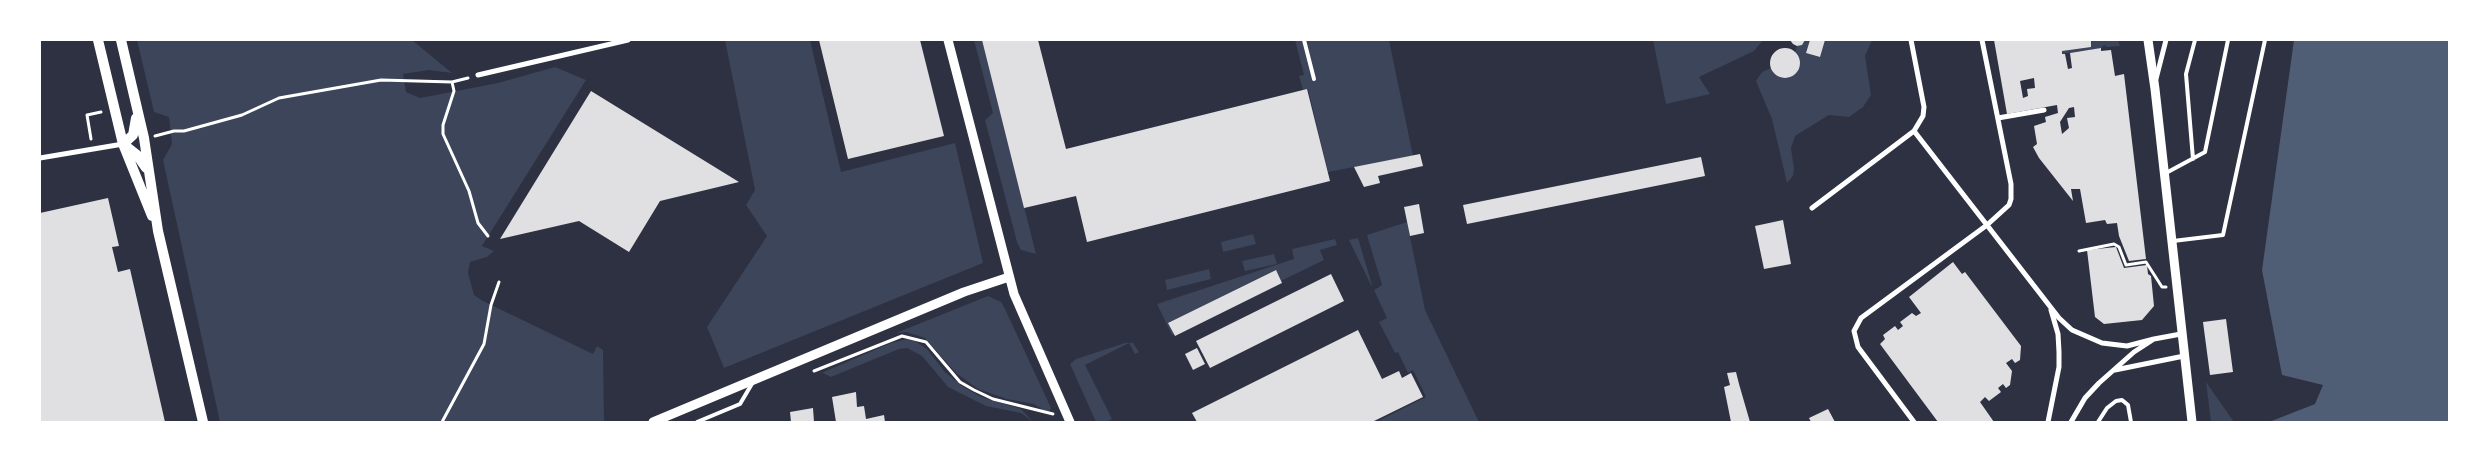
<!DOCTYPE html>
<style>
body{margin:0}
#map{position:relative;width:2489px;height:462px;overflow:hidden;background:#2d3142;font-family:"Public Sans",sans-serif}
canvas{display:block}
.frame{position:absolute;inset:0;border:41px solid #fff;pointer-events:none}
</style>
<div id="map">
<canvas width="2489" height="462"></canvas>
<div class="frame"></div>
</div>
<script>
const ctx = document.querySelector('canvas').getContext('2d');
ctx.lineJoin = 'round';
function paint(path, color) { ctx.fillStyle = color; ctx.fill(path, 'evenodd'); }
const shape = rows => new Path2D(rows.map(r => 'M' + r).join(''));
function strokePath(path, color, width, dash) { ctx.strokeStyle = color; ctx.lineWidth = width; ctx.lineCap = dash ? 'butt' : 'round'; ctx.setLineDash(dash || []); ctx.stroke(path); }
const green = shape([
 [137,40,412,40,452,73,429,70,403,74,406,92,420,98,498,83,555,67,586,80,482,246,494,251,487,257,470,262,468,273,474,295,483,301,593,354,597,346,603,350,604,421,220,422,163,160,172,144,169,117,154,112],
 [725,40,810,40,841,172,955,143,983,263,724,368,707,327,767,236,746,205,755,190],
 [974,40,982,40,1036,254,1021,250,1017,242,985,120,993,113],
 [1295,40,1389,40,1413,156,1328,172,1308,89,1303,90,1299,76,1304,75],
 [1653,40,1763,40,1754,51,1699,77,1710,94,1666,104],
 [1805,40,1810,40,1806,53,1819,57,1825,40,1872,40,1865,56,1871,95,1863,107,1849,117,1829,115,1795,136,1791,148,1794,169,1793,176,1787,183,1772,119,1756,81,1762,72,1771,68,1782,77,1795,73,1800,65,1795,52,1797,46,1802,45],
 [2059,40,2118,40,2120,46,2107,47,2104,45,2102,48,2062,54],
 [1407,222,1425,310,1479,422,1376,422,1426,397,1413,370,1408,373,1398,352,1395,353,1379,322,1387,318,1374,290,1382,285,1367,235],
 [1253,234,1256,244,1223,252,1221,242],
 [1358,238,1372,285,1371,285,1349,240],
 [1335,239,1337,245,1320,250,1324,260,1281,281,1275,270,1169,323,1174,334,1172,335,1157,304,1294,259,1292,249],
 [1274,254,1277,264,1245,271,1242,261],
 [1209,269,1211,279,1167,290,1165,280],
 [988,296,1001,302,1005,309,1051,408,1048,413,1034,404,1007,399,978,389,956,373,925,338,906,332,896,333],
 [907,339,915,341,927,349,945,372,962,386,981,397,1021,409,1033,422,1021,413,986,406,948,387,922,356,907,348,899,349,831,377,823,373,819,374,891,343],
 [1125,343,1133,343,1139,352,1135,354,1129,343,1085,365,1112,419,1107,422,1096,422,1070,364,1076,359],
 [2206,382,2234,422,2211,422]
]);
const water = shape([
 [2294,40,2449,40,2449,422,2269,422,2315,404,2323,385,2282,375,2262,270]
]);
const building = shape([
 [819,40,920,40,944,136,848,159],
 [982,40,1038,40,1066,149,1307,89,1330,181,1087,242,1076,196,1024,208],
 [1790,40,1805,40,1802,45,1797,46,1793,44],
 [1810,40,1825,40,1820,57,1806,53],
 [1994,40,2091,40,2091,47,2062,51,2062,54,2065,54,2068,69,2072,68,2070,53,2101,48,2101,51,2111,50,2115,76,2124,74,2146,259,2129,261,2119,236,2117,223,2107,224,2105,220,2086,223,2080,189,2071,189,2073,201,2039,158,2033,147,2037,144,2034,126,2046,122,2045,117,2058,113,2057,105,2007,114],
 [2034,78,2035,88,2027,89,2028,96,2023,98,2020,81],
 [2074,107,2075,117,2067,118,2069,128,2062,134,2060,122,2069,108],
 '1770 63a15 15 0 1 1 30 0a15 15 0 1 1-30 0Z',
 [591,91,739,182,660,201,629,252,579,221,500,239],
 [1420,154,1423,166,1378,176,1380,183,1364,187,1354,167],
 [1701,157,1705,176,1467,224,1463,205],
 [108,198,119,246,112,247,118,272,130,269,165,422,40,422,40,213],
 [1419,204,1424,233,1410,236,1404,207],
 [1783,220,1791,264,1764,269,1755,226],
 [2116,247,2124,268,2147,265,2148,274,2151,276,2154,306,2142,320,2104,324,2095,317,2087,250],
 [1953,262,1962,274,1965,272,2021,346,2020,360,2015,363,2012,359,2006,363,2012,371,2010,385,2006,388,2003,384,1998,388,2001,392,1989,401,1985,397,1980,402,1994,422,1938,422,1880,344,1885,339,1883,335,1895,326,1898,330,1903,326,1900,322,1912,313,1916,316,1921,313,1909,297],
 [1276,270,1282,283,1175,336,1168,323],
 [1331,274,1344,301,1210,368,1196,341],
 [2226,319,2233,372,2210,375,2203,322],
 [1358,330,1382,379,1399,371,1402,378,1411,373,1423,397,1372,422,1197,422,1192,413],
 [1197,348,1205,364,1193,370,1185,354],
 [1736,372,1739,384,1750,422,1731,422,1724,387,1730,385,1727,373],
 [856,392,857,407,864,406,866,419,884,415,885,422,836,422,832,397],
 [813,408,814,422,791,422,790,412],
 [1828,409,1835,422,1811,422,1809,418]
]);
const path = shape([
 [452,82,454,91,443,125,443,134,469,191,478,223,488,236],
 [155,136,174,131,184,131,242,115,279,98,381,80,452,82,468,78],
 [91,139,87,115,101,112],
 [2079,251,2114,244,2119,247,2126,265,2146,262,2162,287,2166,287],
 [814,371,902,336,926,342,960,382,974,390,993,399,1053,414],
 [442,422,484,344,491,305,499,282]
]);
const service = shape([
 [1304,40,1314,79],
 [2193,159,2186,74,2195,40],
 [2166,173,2205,152,2228,40],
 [2173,241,2223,235,2265,40],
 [697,422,740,404,753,382],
 [2098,422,2107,408,2116,401,2122,400,2128,405,2131,422]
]);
const minor = shape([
 [1911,40,1924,107,1923,116,1914,131,2059,318,2072,330,2102,343,2127,346,2154,339],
 [478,75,628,40],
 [2156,79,2166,40],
 [1998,118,2044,110],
 [40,158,123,144],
 [1812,208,1914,131],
 [2115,370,2184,356],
 [1914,422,1858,347,1854,331,1861,318,1987,225,2009,205,2011,199,2011,184,1982,40],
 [2048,422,2059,367,2059,352,2058,334,2051,310],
 [2071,422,2085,398,2099,383,2134,352,2154,339,2181,334]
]);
const tertiary = shape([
 [948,40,1014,294,1070,422],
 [2148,40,2155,89,2192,422],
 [653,422,964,292,1009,277]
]);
const secondary = shape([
 [98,40,123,144,152,216],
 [121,40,144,138,158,231,203,422],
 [123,144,133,135,136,118],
 [123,144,137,155,146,168]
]);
paint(green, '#3c4559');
paint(water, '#4f5d75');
paint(building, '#e0e0e3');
strokePath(path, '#fff', 3);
strokePath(service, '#fff', 4);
strokePath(minor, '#fff', 5);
strokePath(tertiary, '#fff', 9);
strokePath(secondary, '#fff', 10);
</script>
